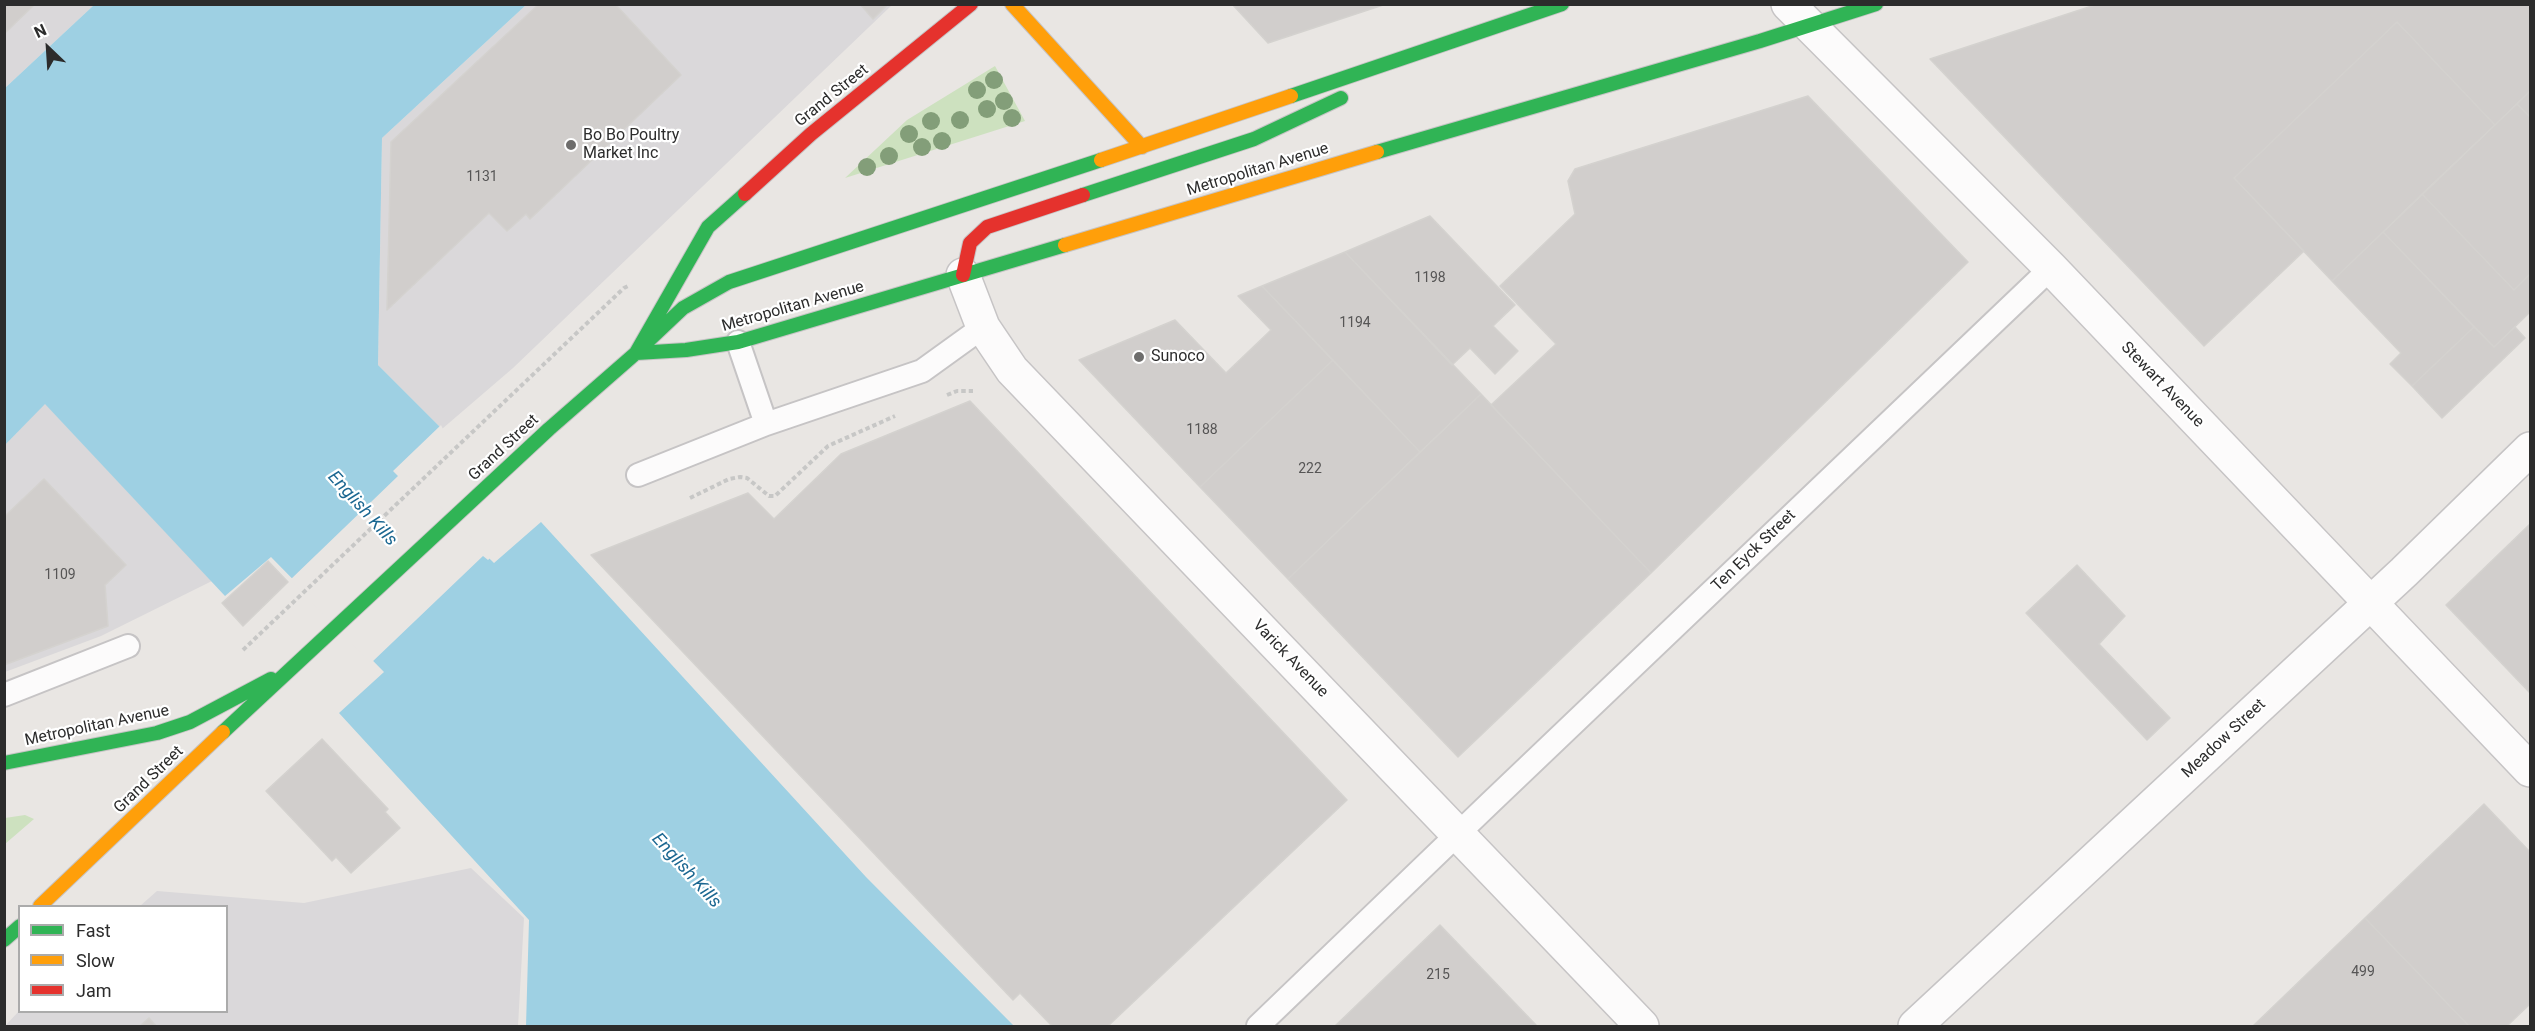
<!DOCTYPE html>
<style>
body{margin:0}
#map{position:relative;width:2535px;height:1031px;overflow:hidden;background:#e9e6e3;font-family:Roboto,sans-serif}
canvas{display:block}
.frame{position:absolute;inset:0;border:6px solid #2c2c2c;pointer-events:none}
.legend{position:absolute;left:18px;top:905px;width:210px;height:108px;box-sizing:border-box;background:#fff;border:2px solid #ababab;margin:0;padding:8px 10px;list-style:none;font-size:18px;color:#2c2c2c}
.legend li{display:flex;align-items:center;gap:12px;height:30px}
.legend b{width:30px;border:2px solid #ababab}
.north{position:absolute;left:18px;top:18px;width:60px;height:60px;-webkit-text-stroke:4px #fff;paint-order:stroke;rotate:335deg;font-size:16px;font-weight:700;line-height:24px;text-align:center;color:#2c2c2c}
.north::after{content:'';display:block;margin:auto;width:21px;height:27px;background:#2c2c2c;clip-path:polygon(50% 0,100% 100%,50% 72%,0 100%)}
</style>
<div id="map">
<canvas width="2535" height="1031"></canvas>
<div class="frame"></div>
<ul class="legend">
<li><b style="height:8px;background:#30b455"></b>Fast</li>
<li><b style="height:8px;background:#ff9f0a"></b>Slow</li>
<li><b style="height:8px;background:#e5322d"></b>Jam</li>
</ul>
<div class="north">N</div>
</div>
<script>
const ctx = document.querySelector('canvas').getContext('2d');
ctx.lineJoin = 'round';
function paint(path, color) { ctx.fillStyle = color; ctx.fill(path, 'evenodd'); }
const shape = rows => new Path2D(rows.map(r => 'M' + r).join(''));
function strokePath(path, color, width, dash) { ctx.strokeStyle = color; ctx.lineWidth = width; ctx.lineCap = dash ? 'butt' : 'round'; ctx.setLineDash(dash || []); ctx.stroke(path); }
function label(font, color, halo, rows, align = 'center') {
  ctx.font = font + ' Roboto,sans-serif'; ctx.lineWidth = 4.5; ctx.setLineDash([]); ctx.textBaseline = 'middle'; ctx.strokeStyle = halo; ctx.fillStyle = color; for (const [text, x, y, turn = 0] of rows) {
    ctx.save(); ctx.translate(x, y); ctx.rotate((+turn || 0) * Math.PI / 180); ctx.textAlign = isNaN(turn) ? turn : align; if (halo) ctx.strokeText(text, 0, 0); ctx.fillText(text, 0, 0); ctx.restore();
  }
}
const industrial = shape([
 [5,5,94,5,5,88],
 [526,5,892,5,513,368,442,429,378,365,382,138],
 [45,403,212,581,101,636,5,672,5,445],
 [471,868,524,918,518,1026,5,1026,19,1011,226,1012,226,906,140,906,157,891,304,903]
]);
const green = shape([
 [995,66,1025,121,845,178,907,120],
 [25,815,34,819,5,844,5,818]
]);
const water = shape([
 [94,5,526,5,382,138,378,365,442,429,401,472,494,563,541,522,866,877,1014,1026,526,1026,529,920,339,713,384,672,271,557,225,596,45,404,5,445,5,88]
]);
const pier = shape([
 [441,425,444,431,405,472,491,557,488,560,483,556,371,663,290,580,398,476,393,471]
]);
const building = shape([
 [4,4,35,4,6,32,4,4],
 [539,4,615,4,681,75,530,219,526,214,507,231,489,213,387,310,391,142,539,4],
 [860,4,888,4,873,19,860,4],
 [1232,4,1386,4,1268,43,1232,4],
 [2098,4,2530,4,2530,91,2495,125,2397,22,2234,178,2304,251,2204,346,1930,59,2098,4],
 [2397,22,2495,125,2332,281,2234,178,2397,22],
 [2530,91,2530,117,2517,104,2530,91],
 [1808,96,1968,262,1651,573,1491,405,1556,344,1500,286,1575,214,1568,181,1575,169,1808,96],
 [2517,104,2530,117,2530,274,2514,290,2422,194,2517,104],
 [2422,194,2514,290,2530,274,2530,312,2494,347,2383,232,2422,194],
 [1430,216,1515,305,1493,326,1518,351,1495,374,1470,348,1452,365,1345,252,1430,216],
 [2383,232,2474,327,2412,386,2390,364,2401,353,2332,281,2383,232],
 [1345,252,1481,394,1420,452,1262,286,1345,252],
 [1262,286,1333,360,1200,487,1079,360,1175,320,1226,373,1271,330,1238,296,1262,286],
 [2474,327,2494,347,2515,327,2525,338,2442,418,2412,386,2474,327],
 [1333,360,1420,452,1288,579,1200,487,1333,360],
 [1481,394,1651,573,1458,757,1288,579,1481,394],
 [970,401,1347,800,1108,1026,1052,1026,1020,993,1013,1000,591,555,748,493,774,519,841,454,970,401],
 [44,479,126,565,105,585,108,626,4,665,4,517,44,479],
 [2530,524,2530,693,2446,605,2530,524],
 [268,561,288,582,243,626,222,603,268,561],
 [2077,565,2125,616,2099,644,2170,718,2147,740,2026,613,2077,565],
 [322,739,388,809,385,812,400,828,351,873,336,857,332,861,266,791,322,739],
 [2484,804,2530,852,2530,1004,2507,1026,2469,1026,2365,918,2484,804],
 [2365,918,2469,1026,2253,1026,2365,918],
 [1440,925,1536,1025,1335,1026,1440,925],
 [149,1018,156,1026,140,1026,149,1018]
]);
const path = shape([
 [947,395,957,391,973,391],
 [690,498,729,479,740,477,747,478,769,496,775,496,828,446,895,416],
 [243,650,624,288,630,285]
]);
const lane = shape([
 [738,342,766,424],
 [638,475,766,424,922,371,983,327],
 [4,695,128,646],
 [1258,1026,1490,803,2051,268]
]);
const street = shape([
 [1788,4,2051,268,2530,770],
 [963,275,983,327,1012,370,1642,1026],
 [1915,1026,2404,572,2530,449]
]);
const fast = shape([
 [1291,96,1562,4],
 [1377,152,1760,41,1876,4],
 [1083,195,1254,139,1341,98],
 [646,343,683,308,729,282,1101,160],
 [636,353,686,350,738,342,1065,245],
 [223,732,549,429,636,353,708,227,745,194],
 [4,763,157,733,190,722,271,679],
 [4,940,20,926]
]);
const slow = shape([
 [1012,4,1142,147],
 [1101,160,1291,96],
 [1065,245,1377,152],
 [40,906,223,732]
]);
const jam = shape([
 [745,194,811,134,971,4],
 [963,275,970,243,987,227,1083,195]
]);
const trees = [
 [994,80],
 [977,90],
 [1004,101],
 [987,109],
 [1012,118],
 [960,120],
 [931,121],
 [909,134],
 [942,141],
 [922,147],
 [889,156],
 [867,167]
];
const markers = [
 [571,145,6,"#6e6d6c"],
 [1139,357,6,"#6e6d6c"]
];
const numberNames = [
 ["1131",482,177],
 ["1198",1430,278],
 ["1194",1355,323],
 ["1188",1202,430],
 ["222",1310,469],
 ["1109",60,575],
 ["499",2363,972],
 ["215",1438,975]
];
const streetNames = [
 ["Grand Street",832,96,-39],
 ["Metropolitan Avenue",1258,170,-17],
 ["Metropolitan Avenue",793,307,-16],
 ["Stewart Avenue",2162,385,46],
 ["Grand Street",504,448,-43],
 ["Ten Eyck Street",1754,551,-44],
 ["Varick Avenue",1290,659,46],
 ["Metropolitan Avenue",97,726,-12],
 ["Meadow Street",2224,739,-43],
 ["Grand Street",149,780,-44]
];
const poiNames = [
 ["Bo Bo Poultry",583,136],
 ["Market Inc",583,154],
 ["Sunoco",1151,357]
];
const waterNames = [
 ["English Kills",362,509,48],
 ["English Kills",686,871,48]
];
paint(industrial, '#dad8da');
paint(green, '#cde1bf');
paint(water, '#9ed0e3');
paint(pier, '#e9e6e3');
paint(building, '#d1cecc');
strokePath(building, '#d4d2cf', 1.5);
strokePath(lane, '#c6c4c5', 26);
strokePath(street, '#c6c4c5', 36);
strokePath(fast, '#c6c4c5', 16);
strokePath(slow, '#c6c4c5', 16);
strokePath(jam, '#c6c4c5', 16);
strokePath(path, '#c7c7c6', 4, [4.5, 3]);
strokePath(lane, '#fcfbfb', 22);
strokePath(street, '#fcfbfb', 33);
strokePath(fast, '#30b455', 14);
strokePath(slow, '#ff9f0a', 14);
strokePath(jam, '#e5322d', 14);
ctx.fillStyle = '#839e79';
for (const [x, y] of trees) { ctx.beginPath(); ctx.arc(x, y, 9, 0, 2 * Math.PI); ctx.fill(); }
for (const [x, y, r, color] of markers) { const dot = new Path2D(); dot.arc(x, y, r, 0, 2 * Math.PI); ctx.fillStyle = color; ctx.fill(dot); strokePath(dot, '#fff', 2); }
label('14px', '#565555', null, numberNames);
label('16px', '#2c2c2c', '#fff', streetNames);
label('16px', '#2c2c2c', '#fff', poiNames, 'left');
label('italic 18px', '#1b6791', '#fff', waterNames);
</script>
